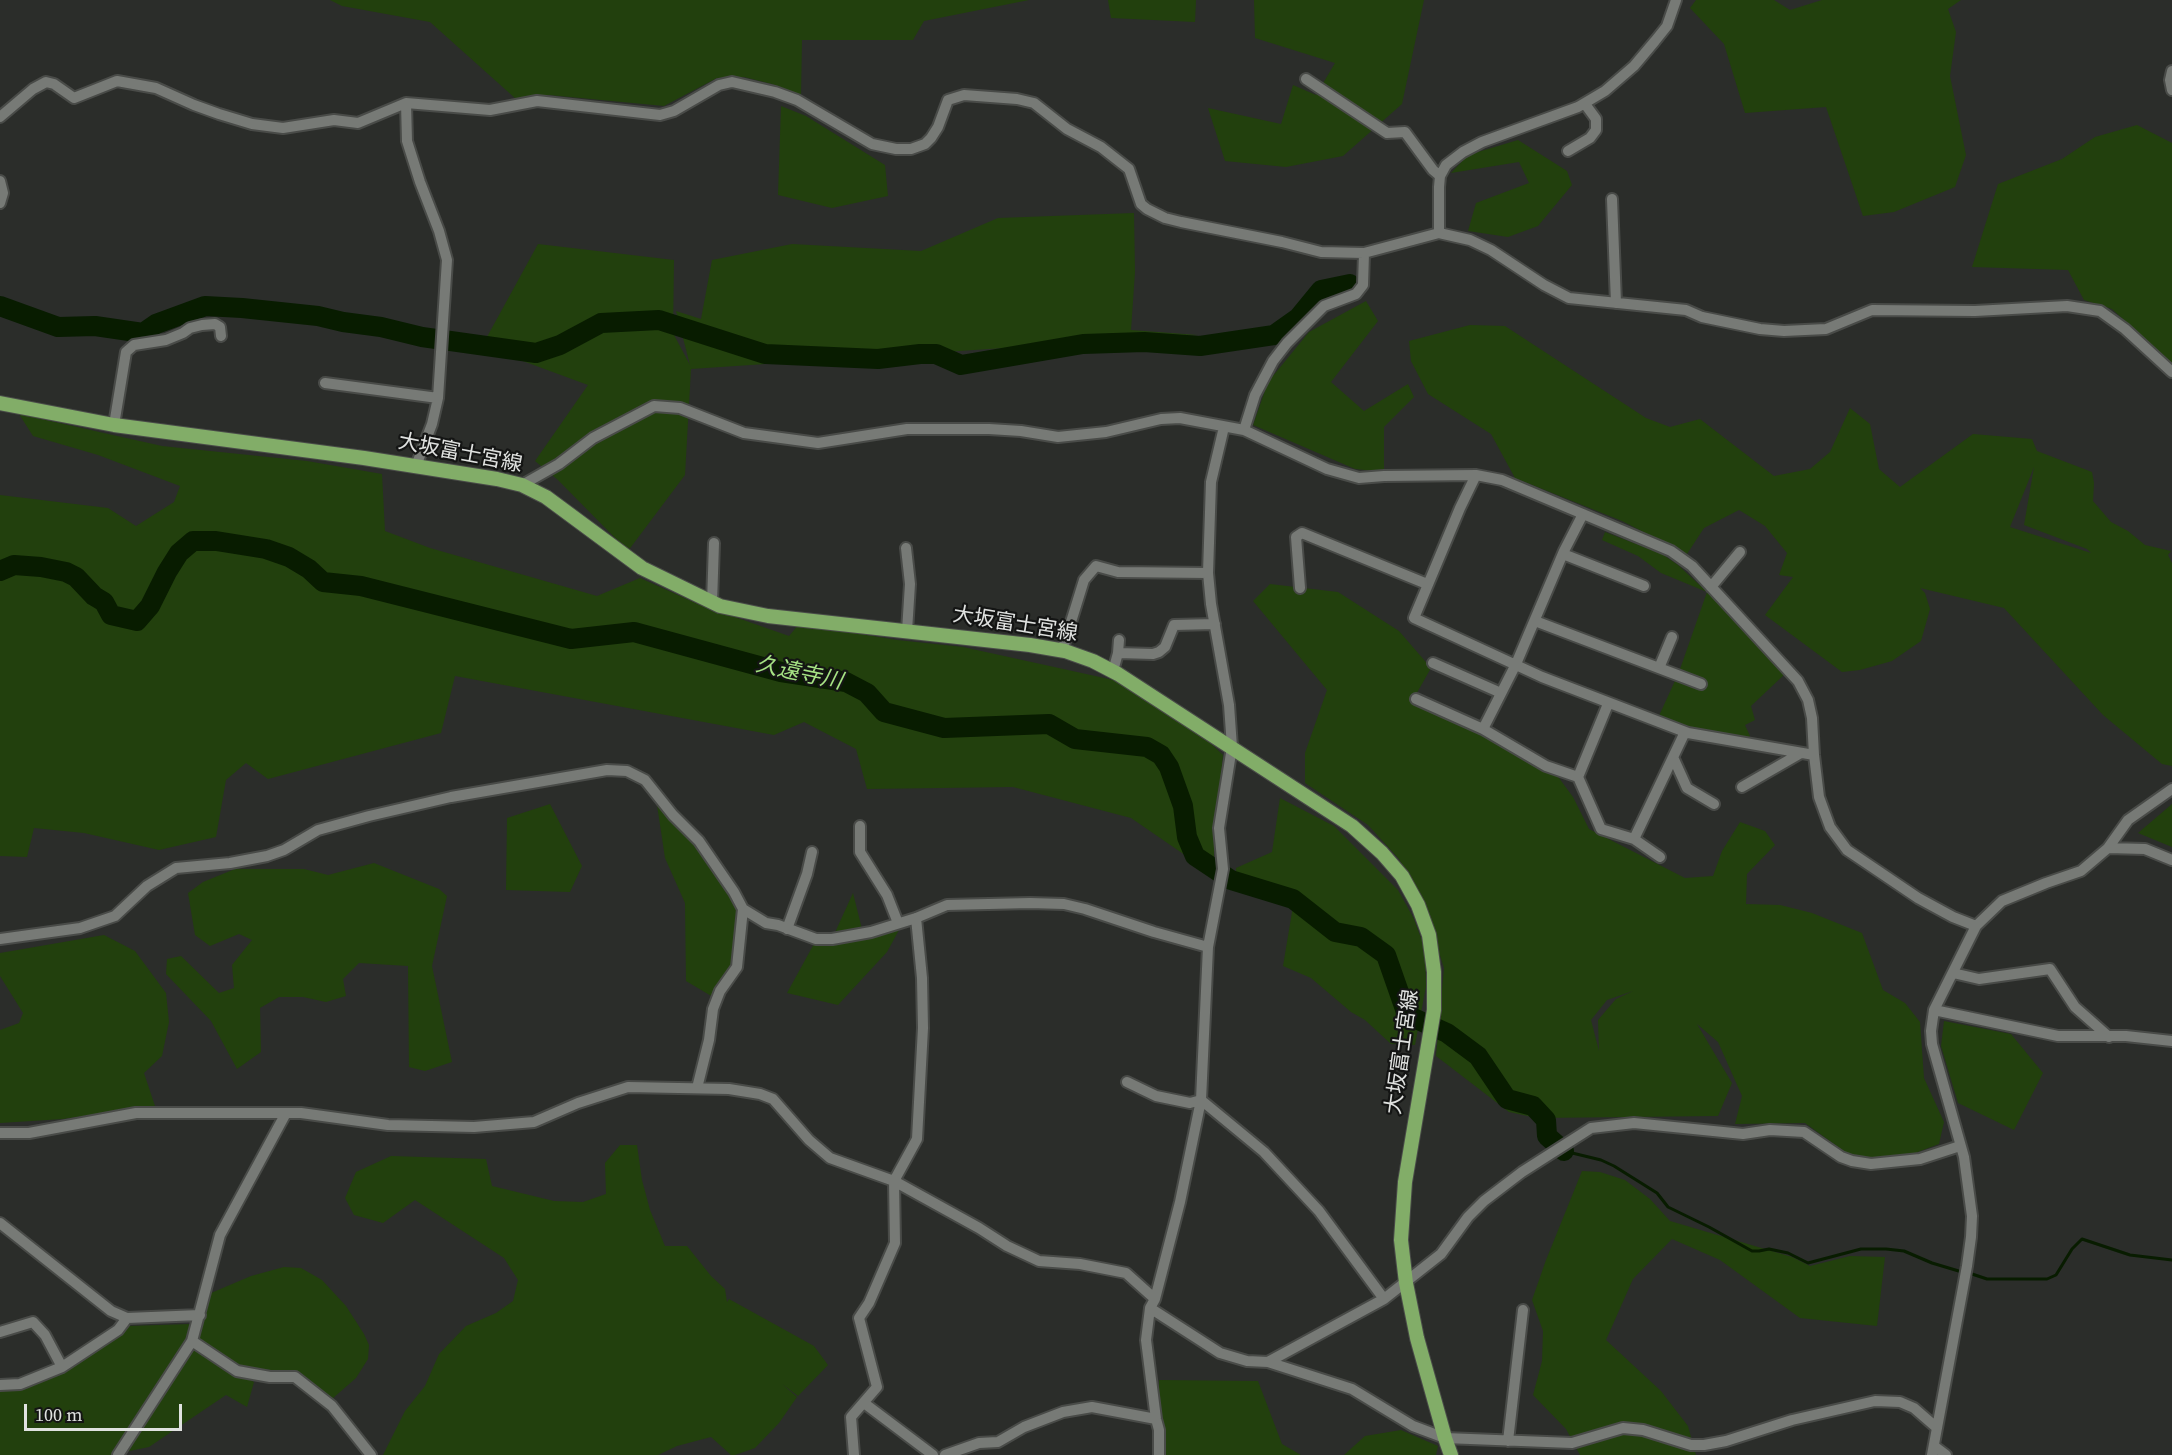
<!DOCTYPE html>
<meta charset="utf-8">
<style>
body{margin:0}
#map{position:relative;width:2172px;height:1455px;overflow:hidden;background:#2b2d2a;font-family:"Source Serif 4",serif}
canvas{display:block}
.scale{position:absolute;left:24px;top:1404px;width:158px;height:27px;box-sizing:border-box;border:3px solid #e0e2e0;border-top:0;padding-left:8px;font-size:18px;line-height:21px;white-space:nowrap;color:#e0e2e0;-webkit-text-stroke:4px #141514;paint-order:stroke}
</style>
<div id="map">
<canvas width="2172" height="1455"></canvas>
<div class="scale">100 m</div>
</div>
<script>
const ctx = document.querySelector('canvas').getContext('2d');
ctx.lineJoin = 'round';
function paint(path, color) { ctx.fillStyle = color; ctx.fill(path, 'evenodd'); }
const shape = rows => new Path2D(rows.map(r => 'M' + r).join(''));
function strokePath(path, color, width, dash) { ctx.strokeStyle = color; ctx.lineWidth = width; ctx.lineCap = dash ? 'butt' : 'round'; ctx.setLineDash(dash || []); ctx.stroke(path); }
function label(font, color, halo, rows, align = 'center') {
  ctx.font = font + ' "Source Serif 4","Noto Sans JP",serif'; ctx.lineWidth = 4.5; ctx.setLineDash([]); ctx.textBaseline = 'middle'; ctx.strokeStyle = halo; ctx.fillStyle = color; for (const [text, x, y, turn = 0] of rows) {
    ctx.save(); ctx.translate(x, y); ctx.rotate((+turn || 0) * Math.PI / 180); ctx.textAlign = isNaN(turn) ? turn : align; if (halo) ctx.strokeText(text, 0, 0); ctx.fillText(text, 0, 0); ctx.restore();
  }
}
const green = shape([
 [330,0,1029,0,924,21,913,40,802,40,801,96,772,84,744,77,717,78,664,106,549,95,516,99,430,22,342,6],
 [1108,0,1196,0,1195,22,1111,18],
 [1254,0,1424,0,1402,104,1343,156,1286,167,1225,161,1208,108,1281,124,1293,85,1316,95,1335,63,1255,38],
 [1696,0,1774,0,1790,10,1822,0,1961,0,1948,9,1956,32,1950,76,1966,155,1955,187,1894,212,1863,216,1826,107,1745,113,1724,44,1690,8],
 [781,106,806,116,885,165,888,196,832,208,778,195],
 [2137,125,2172,143,2172,364,2112,309,2084,300,2068,270,1972,267,1998,184,2062,159,2095,137],
 [1518,140,1567,171,1572,185,1538,226,1508,237,1468,231,1476,203,1529,183,1519,162,1451,173,1468,155],
 [1134,213,1135,272,1131,330,1198,335,691,369,685,475,628,551,558,480,535,461,588,385,482,346,538,244,674,260,673,333,690,365,676,311,701,319,712,260,792,244,921,251,998,218],
 [1366,301,1378,321,1331,382,1364,411,1408,384,1414,397,1384,427,1384,472,1355,469,1253,425,1268,382,1309,332],
 [1470,325,1505,326,1646,418,1670,427,1700,419,1774,476,1810,469,1830,452,1850,408,1870,424,1879,469,1900,487,1973,434,2032,439,2037,451,2092,472,2094,483,2093,501,2111,522,2128,531,2145,545,2171,551,2168,555,2172,563,2172,766,2162,764,2103,715,2004,608,1920,588,1925,593,1930,609,1921,641,1892,661,1860,670,1842,672,1765,615,1793,577,1779,575,1787,553,1765,526,1739,510,1704,528,1687,554,1622,521,1515,478,1491,434,1428,394,1411,361,1409,341],
 [2034,467,2024,525,2087,549,2091,553,2010,527],
 [19,414,162,446,307,461,382,474,385,531,430,548,597,596,640,578,698,604,789,636,799,624,897,640,963,647,1118,681,1205,738,1223,755,1214,844,1214,875,1131,818,1013,787,867,789,856,749,804,722,774,735,455,676,441,733,268,779,246,763,226,780,216,837,159,850,84,833,34,828,27,857,0,856,0,495,108,508,136,526,174,502,180,486,98,455,33,436],
 [1605,532,1662,554,1678,565,1707,592,1786,673,1751,706,1755,720,1745,725,1750,736,1748,740,1693,734,1658,718,1679,672,1707,592,1661,573,1638,556,1602,540],
 [1270,584,1338,592,1399,631,1431,668,1414,698,1556,774,1573,797,1589,829,1685,878,1713,876,1722,851,1740,822,1765,831,1775,845,1747,874,1746,904,1780,905,1812,913,1862,933,1883,990,1905,1003,1920,1022,1924,1078,1944,1122,1939,1144,1915,1153,1870,1160,1848,1154,1805,1123,1735,1124,1742,1096,1718,1042,1697,1024,1732,1083,1718,1116,1537,1118,1509,1112,1436,1056,1444,968,1424,905,1399,859,1368,825,1305,783,1305,753,1327,690,1253,601],
 [1633,991,1616,999,1598,1020,1599,1051,1591,1020,1607,1000],
 [1280,798,1334,826,1398,890,1414,919,1425,949,1426,986,1415,1045,1391,1044,1365,1020,1351,1012,1311,978,1283,966,1293,906,1237,891,1236,868,1272,852],
 [550,804,582,866,570,892,506,890,507,818],
 [2172,804,2172,847,2138,833],
 [657,805,699,841,741,907,737,967,713,997,686,981,685,903,665,858],
 [374,863,439,889,447,896,432,966,452,1062,425,1071,409,1067,408,966,359,963,343,979,346,996,326,1002,303,997,279,997,260,1008,261,1052,237,1069,211,1021,166,974,167,959,181,956,219,993,234,988,232,965,252,940,239,934,210,946,195,935,188,893,203,882,235,869,304,869,328,875],
 [853,893,863,933,904,921,887,952,838,1005,787,993,815,942,832,939],
 [104,935,135,951,166,993,169,1022,162,1056,144,1073,155,1106,63,1119,0,1123,0,1030,19,1023,23,1013,0,976,0,953],
 [1944,1021,2011,1034,2043,1073,2014,1130,1958,1103,1941,1046],
 [620,1145,637,1145,642,1180,650,1210,665,1246,687,1246,711,1276,725,1289,727,1302,729,1299,814,1346,828,1365,798,1396,782,1384,797,1397,779,1423,755,1448,735,1455,731,1455,711,1437,677,1446,658,1455,383,1455,405,1411,425,1386,439,1354,466,1326,496,1313,513,1301,518,1280,504,1258,415,1200,383,1223,354,1215,345,1198,356,1172,391,1156,486,1159,492,1186,554,1201,583,1202,606,1194,605,1163],
 [1582,1171,1600,1172,1625,1180,1650,1199,1670,1221,1792,1257,1810,1266,1850,1256,1885,1257,1877,1326,1800,1318,1720,1260,1672,1239,1633,1279,1606,1340,1661,1391,1688,1426,1696,1455,1580,1455,1566,1429,1533,1395,1542,1361,1543,1331,1532,1300,1546,1260],
 [284,1267,301,1268,322,1280,346,1306,364,1334,369,1345,368,1359,356,1378,332,1399,299,1373,242,1367,199,1339,211,1293,251,1276],
 [192,1324,201,1355,254,1382,247,1407,226,1395,149,1447,110,1455,0,1455,0,1387,49,1379,128,1326],
 [1159,1380,1258,1381,1282,1444,1301,1455,1159,1455],
 [1401,1430,1438,1446,1436,1455,1344,1455,1365,1436]
]);
const stream = shape([
 [1564,1151,1601,1160,1614,1166,1657,1193,1668,1207,1709,1227,1752,1251,1759,1251,1769,1249,1788,1253,1808,1263,1861,1249,1886,1249,1904,1251,1932,1263,1962,1272],
 [1969,1273,1987,1279,2047,1279,2056,1275,2072,1249,2082,1239,2130,1255,2172,1260]
]);
const river = shape([
 [0,306,58,327,95,326,143,333,156,324,205,306,242,308,318,316,343,322,381,327,422,337,536,353,560,345,601,323,659,320,765,354,878,359,920,354,936,354,961,365,1083,344,1144,342,1200,346,1274,335,1298,318,1321,290,1350,284],
 [0,571,14,565,41,567,66,572,76,577,94,596,104,602,111,615,137,621,150,606,167,572,179,553,193,541,216,541,266,549,289,557,309,569,323,582,361,586,571,639,634,632,781,672,846,682,867,693,884,712,944,728,1049,724,1075,739,1147,747,1161,755,1169,767,1183,806,1187,837,1195,856,1231,880,1293,899,1335,932,1361,937,1386,955,1407,1015,1447,1033,1478,1056,1507,1099,1533,1106,1546,1120,1547,1136,1564,1151]
]);
const minor = shape([
 [2172,71,2170,80,2172,90],
 [1306,79,1387,133,1405,132,1433,170,1440,176],
 [406,103,407,141,420,182,439,231,447,260,438,398,432,424,416,466],
 [0,117,33,89,46,82,54,84,74,98,117,81,156,88,194,105,219,114,252,124,283,128,334,120,358,123,406,103,490,110,537,101,660,115,674,111,719,85,732,82,775,92,797,100,872,144,896,149,911,149,925,144,931,138,938,127,948,100,964,95,1017,99,1034,103,1067,129,1101,147,1129,169,1141,204,1147,209,1165,218,1181,222,1282,242,1321,252,1364,253,1439,233,1470,240,1491,250,1544,285,1569,298,1686,310,1702,317,1760,329,1784,331,1826,329,1872,310,1975,311,2067,306,2100,311,2125,329,2172,372],
 [1568,151,1590,138,1596,130,1596,119,1585,104],
 [0,181,3,193,0,203],
 [1612,199,1616,303],
 [1439,233,1439,187,1440,176,1446,165,1463,152,1482,142,1578,107,1605,91,1634,66,1655,41,1667,26,1676,0],
 [325,383,438,398],
 [114,425,126,352,134,345,166,340,183,333,190,328,202,325,215,324,220,327,221,336],
 [1244,430,1255,395,1273,361,1287,343,1324,306,1356,294,1363,285,1364,253],
 [1476,475,1460,508,1414,618,1542,677,1688,733,1814,755],
 [522,485,559,464,593,438,654,406,680,408,744,433,818,443,907,429,989,429,1021,431,1058,437,1106,432,1161,419,1180,418,1244,430,1327,469,1359,478,1384,476,1476,475,1502,480,1671,551,1692,566,1798,681,1808,700,1812,718,1814,755,1819,797,1830,827,1847,850,1918,898,1953,917,1976,926],
 [906,548,910,584,907,631],
 [1563,554,1644,586],
 [1711,587,1740,552],
 [1300,588,1296,537,1302,533,1427,584],
 [712,603,714,543],
 [1535,621,1701,684],
 [1062,651,1084,580,1096,566,1118,572,1208,573],
 [1118,653,1153,654,1159,652,1165,647,1174,625,1215,624],
 [1433,663,1501,693],
 [1659,668,1672,637],
 [1113,671,1118,653,1119,640],
 [1416,699,1483,729,1546,766,1578,777,1601,829,1634,839,1660,857],
 [1483,729,1516,664,1564,551,1583,514],
 [1673,757,1687,788,1714,804],
 [1578,777,1608,704],
 [1742,787,1801,753],
 [860,826,860,852,887,895,898,923],
 [1634,839,1685,732],
 [2108,848,2145,849,2172,860],
 [787,929,807,874,812,852],
 [0,939,80,928,115,916,147,886,176,868,230,863,267,856,284,850,318,830,369,816,451,797,607,770,627,771,645,780,673,815,699,841,734,892,743,909,766,923,778,925,816,939,832,939,871,932,916,918,947,905,1030,903,1064,904,1085,909,1154,932,1208,947],
 [1953,973,1979,979,2050,969,2075,1007,2109,1037],
 [1934,1010,2058,1036,2126,1036,2172,1041],
 [1127,1082,1156,1096,1190,1103,1201,1100],
 [697,1088,709,1040,713,1009,720,991,737,967,743,909],
 [1201,1100,1264,1152,1319,1211,1384,1299],
 [0,1133,29,1133,136,1113,301,1113,388,1125,474,1127,534,1122,578,1103,628,1087,729,1089,760,1094,773,1099,809,1140,830,1158,894,1181,979,1228,1007,1246,1039,1261,1080,1264,1126,1273,1155,1299],
 [0,1223,111,1311,127,1318,200,1315],
 [1150,1308,1220,1353,1247,1361,1268,1362,1352,1389,1413,1426,1445,1438,1572,1443,1623,1428,1643,1430,1691,1445,1704,1445,1726,1441,1792,1420,1875,1401,1900,1402,1914,1408,1937,1428],
 [0,1332,33,1322,45,1335,62,1367],
 [192,1341,237,1371,270,1377,295,1377,332,1406,371,1455],
 [1268,1362,1384,1299,1441,1254,1468,1217,1484,1201,1522,1172,1591,1128,1634,1123,1743,1134,1770,1130,1804,1132,1841,1157,1852,1161,1871,1164,1920,1159,1960,1146],
 [0,1385,20,1384,62,1367,118,1330,127,1318],
 [864,1403,933,1455],
 [1508,1441,1523,1310],
 [1934,1446,1946,1455],
 [118,1455,192,1341,220,1235,286,1113],
 [854,1455,851,1417,877,1387,859,1318,869,1303,895,1243,894,1181,917,1139,923,1028,922,978,916,918],
 [945,1455,979,1443,998,1442,1024,1427,1063,1412,1092,1407,1156,1419],
 [1159,1455,1159,1430,1156,1419,1146,1340,1150,1308,1155,1299,1180,1202,1201,1100,1208,947,1223,869,1219,828,1232,747,1229,705,1211,604,1208,573,1211,482,1224,427],
 [1932,1455,1967,1266,1971,1237,1972,1216,1964,1157,1932,1044,1931,1031,1934,1010,1976,926,2002,901,2046,883,2081,871,2108,848,2128,820,2172,789]
]);
const major = shape([
 [0,403,114,425,364,458,497,479,522,485,546,497,642,568,720,606,768,616,1030,645,1065,651,1093,661,1118,674,1352,826,1382,853,1402,876,1418,905,1429,935,1434,972,1434,1010,1405,1182,1401,1240,1406,1283,1417,1338,1445,1438,1451,1455]
]);
const streetNames = [
 ["大坂富士宮線",460,454,11],
 ["大坂富士宮線",1015,625,9],
 ["大坂富士宮線",1403,1052,-82]
];
const waterNames = [
 ["久遠寺川",799,674,12]
];
paint(green, '#22400d');
strokePath(stream, '#081c00', 3);
strokePath(river, '#081c00', 20);
strokePath(minor, '#494b48', 14);
strokePath(major, '#494b48', 16);
strokePath(minor, '#777a76', 10);
strokePath(major, '#82ad68', 14);
label('21px', '#e0e2e0', '#141514', streetNames);
label('italic 22px', '#a6e384', '#141514', waterNames);
</script>
